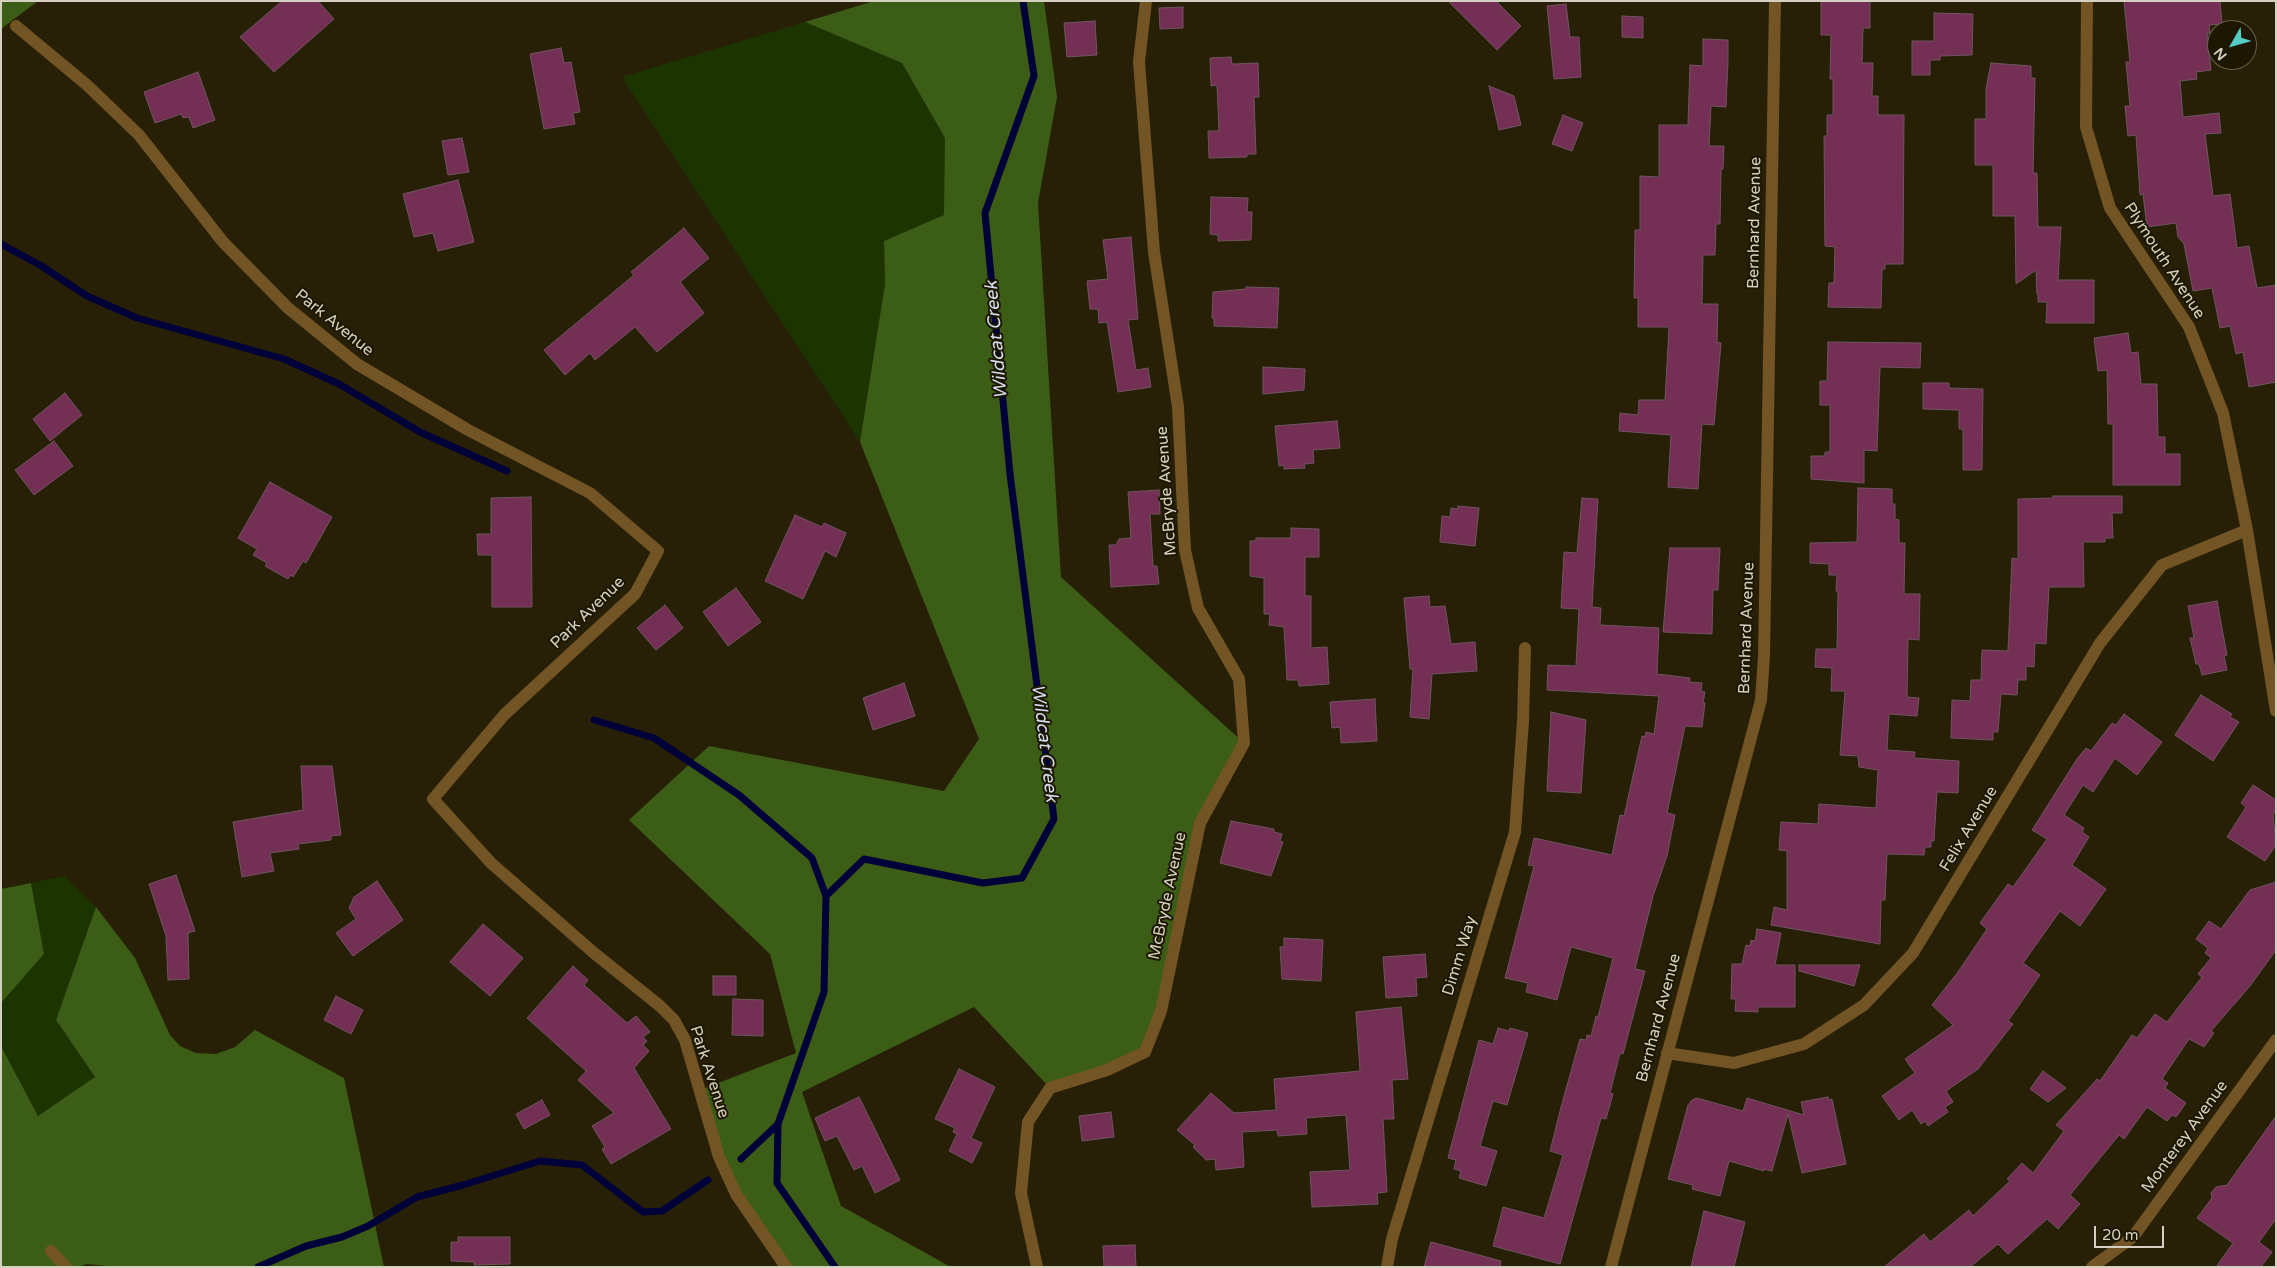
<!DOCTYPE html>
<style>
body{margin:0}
#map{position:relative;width:2277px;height:1268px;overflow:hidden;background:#272006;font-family:"Varela Round",sans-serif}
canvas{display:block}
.frame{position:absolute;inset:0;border:2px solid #d5d1c2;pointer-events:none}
.north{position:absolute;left:2207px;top:20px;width:50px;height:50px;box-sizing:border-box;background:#1d1700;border:1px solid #67614e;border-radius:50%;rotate:232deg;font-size:14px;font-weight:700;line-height:20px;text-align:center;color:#d5d1c2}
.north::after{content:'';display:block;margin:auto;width:18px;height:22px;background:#54cdc7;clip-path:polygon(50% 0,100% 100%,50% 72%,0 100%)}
.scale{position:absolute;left:2094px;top:1226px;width:70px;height:22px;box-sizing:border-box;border:2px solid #d5d1c2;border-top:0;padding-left:6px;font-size:15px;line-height:18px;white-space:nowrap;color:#d5d1c2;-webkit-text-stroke:4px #1d1700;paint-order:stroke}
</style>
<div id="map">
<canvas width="2277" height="1268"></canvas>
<div class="frame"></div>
<div class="north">N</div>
<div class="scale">20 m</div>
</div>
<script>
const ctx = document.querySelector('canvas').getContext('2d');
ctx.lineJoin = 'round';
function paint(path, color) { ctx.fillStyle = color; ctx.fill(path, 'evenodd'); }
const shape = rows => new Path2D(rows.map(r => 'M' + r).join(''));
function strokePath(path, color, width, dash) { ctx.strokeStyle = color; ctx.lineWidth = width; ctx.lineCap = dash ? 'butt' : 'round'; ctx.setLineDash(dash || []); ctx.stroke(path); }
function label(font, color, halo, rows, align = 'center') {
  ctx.font = font + ' "Varela Round",sans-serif'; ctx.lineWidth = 4; ctx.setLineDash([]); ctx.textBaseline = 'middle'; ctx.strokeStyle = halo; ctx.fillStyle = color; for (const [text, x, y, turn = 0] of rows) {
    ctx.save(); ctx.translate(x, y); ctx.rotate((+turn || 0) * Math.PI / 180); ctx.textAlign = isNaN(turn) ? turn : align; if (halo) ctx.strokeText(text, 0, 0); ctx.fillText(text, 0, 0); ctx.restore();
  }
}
const green = shape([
 [805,22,902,63,945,138,945,215,884,241,885,284,860,442,622,77],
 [64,876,96,907,56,1020,95,1077,38,1116,1,1046,1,1003,44,954,31,883]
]);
const forest = shape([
 [1,1,38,1,1,29],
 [874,1,1044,1,1057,97,1038,203,1061,577,1244,743,1200,823,1145,1052,1050,1088,974,1007,802,1092,841,1206,949,1266,788,1267,736,1194,700,1090,796,1053,770,954,629,820,709,746,944,791,979,739,860,442,885,284,884,241,944,215,945,138,902,63,805,22],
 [31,883,44,954,1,1003,1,889],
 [96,907,135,958,170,1035,180,1046,196,1053,216,1054,235,1047,255,1030,344,1078,384,1267,116,1267,87,1264,79,1267,1,1267,1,1046,38,1116,95,1077,56,1020]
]);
const stream = shape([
 [1,244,40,265,87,296,137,318,284,359,339,384,420,432,507,471],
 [594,720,654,738,739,795,812,858,826,896],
 [741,1159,778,1124],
 [258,1267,306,1246,342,1237,368,1226,417,1197,463,1185,540,1161,582,1165,643,1212,662,1211,708,1180],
 [835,1267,777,1183,778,1124,824,992,826,896,864,859,983,883,1022,878,1054,819,1010,474,985,213,1034,76,1023,1]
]);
const building = shape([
 [282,1,318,1,334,19,274,72,240,37,282,1],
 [1448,1,1496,1,1521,26,1497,50,1448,1],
 [1821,1,1870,1,1870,28,1863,28,1862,63,1873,63,1872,96,1878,96,1878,115,1904,115,1903,264,1885,264,1885,269,1882,269,1881,308,1828,307,1829,283,1834,283,1835,247,1825,246,1824,136,1827,136,1827,115,1833,115,1833,79,1830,79,1831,35,1821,35,1821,1],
 [2124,1,2220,1,2222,24,2209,25,2210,33,2207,33,2211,70,2196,72,2197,79,2180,81,2183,117,2219,113,2221,133,2205,134,2213,196,2230,194,2237,248,2249,246,2257,288,2276,285,2276,382,2249,387,2243,352,2236,354,2230,326,2220,328,2212,288,2193,291,2184,244,2178,237,2176,223,2147,227,2143,194,2140,195,2136,135,2128,136,2125,106,2130,106,2126,62,2130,62,2124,1],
 [1566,4,1570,37,1579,37,1581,77,1554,79,1547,6,1566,4],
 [1183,7,1183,28,1160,29,1159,8,1183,7],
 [1934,13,1973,14,1972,55,1940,56,1940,60,1930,60,1930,75,1912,75,1912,41,1934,41,1934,13],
 [1622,16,1643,17,1643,38,1622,37,1622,16],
 [1095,21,1097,55,1067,57,1064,23,1095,21],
 [1703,39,1728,40,1728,61,1726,107,1711,106,1709,146,1724,146,1723,169,1721,169,1720,224,1716,224,1715,255,1703,255,1702,304,1718,304,1717,342,1721,343,1714,425,1702,424,1698,489,1668,487,1671,435,1619,431,1620,413,1638,415,1639,400,1665,400,1669,327,1638,327,1638,298,1634,298,1635,230,1640,230,1640,176,1659,177,1659,125,1688,125,1690,65,1703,66,1703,39],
 [561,48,564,63,571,62,580,112,573,113,575,124,544,129,530,54,561,48],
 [1231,57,1232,64,1258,63,1259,97,1254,97,1256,154,1247,154,1247,157,1209,158,1208,131,1219,131,1217,85,1211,86,1210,58,1231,57],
 [1991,63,2031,66,2031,78,2035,78,2033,173,2037,173,2038,227,2061,227,2058,280,2094,280,2094,323,2046,323,2047,302,2038,302,2038,294,2037,294,2036,270,2016,284,2015,216,1993,216,1993,165,1975,165,1975,119,1986,119,1986,89,1991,63],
 [198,72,215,120,193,128,189,117,183,118,181,114,155,123,144,92,198,72],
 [1489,86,1514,96,1521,125,1499,130,1489,86],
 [1563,115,1583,123,1572,151,1552,144,1563,115],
 [462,138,469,172,448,175,442,141,462,138],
 [458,180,474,242,438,251,433,233,414,237,403,194,458,180],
 [1211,197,1248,198,1247,212,1252,212,1251,240,1218,241,1218,235,1210,234,1211,197],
 [684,228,709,258,680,282,704,313,657,352,635,327,595,360,590,353,565,375,544,350,634,275,631,272,684,228],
 [1131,237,1138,319,1128,320,1136,370,1148,368,1151,387,1118,392,1107,322,1099,323,1098,309,1090,309,1087,281,1108,279,1103,240,1131,237],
 [1246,287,1279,288,1277,328,1214,326,1214,318,1212,318,1213,292,1246,289,1246,287],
 [2128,333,2131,353,2138,352,2141,384,2157,384,2158,437,2165,437,2165,454,2180,454,2180,485,2113,485,2113,424,2108,424,2107,370,2098,371,2094,338,2128,333],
 [1828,342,1921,343,1920,368,1880,367,1877,451,1864,450,1864,483,1811,479,1811,456,1825,456,1825,452,1830,452,1830,405,1820,405,1820,381,1827,381,1828,342],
 [1263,367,1305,369,1304,390,1263,394,1263,367],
 [1923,383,1949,383,1949,388,1983,389,1982,470,1963,470,1963,429,1959,429,1959,410,1923,409,1923,383],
 [65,393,82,415,50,441,33,419,65,393],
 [1337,421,1340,448,1313,450,1314,463,1304,464,1305,468,1284,469,1284,465,1279,466,1275,426,1337,421],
 [54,441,73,466,34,495,15,470,54,441],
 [270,482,332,517,306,563,303,561,293,577,291,575,288,579,265,566,267,563,253,555,257,549,238,538,270,482],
 [1858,488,1892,489,1892,504,1895,504,1895,519,1899,520,1899,543,1905,543,1904,594,1920,594,1919,640,1908,639,1907,697,1919,698,1917,716,1889,714,1887,750,1915,752,1914,758,1959,761,1958,793,1937,792,1934,841,1931,841,1931,847,1925,847,1924,855,1887,854,1885,900,1881,900,1880,944,1771,925,1774,907,1787,910,1787,851,1779,850,1781,822,1818,824,1819,804,1876,808,1878,770,1859,767,1858,756,1840,755,1845,691,1831,691,1832,668,1815,667,1816,649,1837,649,1838,591,1836,591,1837,575,1829,575,1829,564,1810,563,1810,543,1857,542,1858,488],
 [1159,490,1160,514,1150,514,1153,566,1157,566,1159,584,1111,587,1109,545,1116,545,1119,539,1131,538,1128,492,1159,490],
 [2053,496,2122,496,2122,513,2112,513,2113,538,2105,538,2105,542,2083,542,2084,587,2049,587,2046,644,2035,643,2034,667,2026,666,2026,680,2018,680,2017,695,2001,694,1998,732,1993,732,1993,740,1951,738,1952,700,1970,701,1971,680,1981,680,1982,650,2008,651,2012,558,2018,559,2018,499,2054,498,2053,496],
 [531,497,532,607,492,607,492,555,478,555,477,534,491,534,491,498,531,497],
 [1582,498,1598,499,1592,607,1601,608,1600,625,1659,628,1657,674,1690,678,1689,682,1702,683,1701,691,1705,692,1703,703,1705,703,1702,727,1685,726,1667,813,1675,815,1667,856,1653,896,1635,969,1645,971,1623,1054,1620,1053,1610,1093,1613,1094,1606,1119,1601,1118,1560,1264,1493,1246,1503,1207,1544,1218,1563,1155,1550,1151,1561,1107,1580,1039,1586,1040,1587,1035,1591,1036,1596,1016,1598,1017,1613,958,1571,947,1557,1000,1526,992,1528,983,1505,978,1534,866,1528,865,1534,838,1612,855,1620,815,1624,816,1642,736,1645,737,1646,732,1654,734,1659,696,1547,690,1548,665,1576,666,1579,609,1561,608,1564,552,1577,553,1582,498],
 [1458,506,1479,508,1475,546,1440,542,1442,516,1450,517,1451,508,1458,509,1458,506],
 [795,515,822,527,824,523,846,533,836,557,825,551,803,599,765,581,795,515],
 [1291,528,1319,529,1319,557,1305,557,1305,596,1311,596,1311,648,1327,647,1329,684,1299,686,1298,680,1287,680,1284,627,1269,625,1270,614,1264,614,1264,578,1250,576,1250,541,1256,541,1256,538,1291,538,1291,528],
 [1670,548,1720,548,1718,590,1713,590,1712,634,1663,632,1670,548],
 [736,588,761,622,728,646,703,612,736,588],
 [1429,596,1430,607,1445,606,1451,644,1475,642,1477,671,1432,674,1429,719,1410,717,1413,669,1410,669,1404,598,1429,596],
 [2217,601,2227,655,2224,656,2227,670,2202,675,2199,664,2196,664,2190,638,2194,638,2188,606,2217,601],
 [665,605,683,628,656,650,637,628,665,605],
 [904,683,915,716,873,730,863,698,904,683],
 [2201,695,2232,714,2230,717,2239,722,2213,761,2175,735,2201,695],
 [1375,699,1377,741,1341,743,1340,727,1332,728,1330,702,1375,699],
 [1551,712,1586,720,1581,793,1547,791,1551,712],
 [2124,714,2162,742,2137,775,2115,758,2093,792,2083,785,2064,815,2084,828,2082,832,2089,837,2072,865,2106,889,2080,926,2060,911,2023,963,2040,975,2008,1021,2013,1024,1978,1069,1946,1091,1953,1102,1945,1107,1948,1112,1928,1126,1925,1121,1921,1124,1912,1110,1899,1120,1882,1096,1915,1073,1905,1059,1953,1025,1932,1005,1958,972,1987,929,1980,923,2008,884,2013,887,2047,839,2032,830,2077,759,2086,748,2091,751,2112,723,2116,725,2124,714],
 [301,766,332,766,341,835,331,836,331,840,298,844,299,849,270,853,274,871,242,877,233,822,303,810,301,766],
 [2253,785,2276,800,2276,810,2273,815,2276,845,2265,861,2227,837,2246,807,2241,803,2253,785],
 [1231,821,1274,829,1274,832,1282,834,1280,841,1283,842,1271,876,1220,863,1231,821],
 [176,875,195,931,188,933,189,979,168,980,166,936,149,884,176,875],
 [377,881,403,920,353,956,336,933,356,919,349,908,354,897,377,881],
 [2276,882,2276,950,2250,986,2211,1031,2214,1033,2204,1047,2189,1039,2162,1079,2168,1083,2165,1088,2186,1103,2176,1117,2172,1115,2167,1121,2147,1107,2124,1139,2119,1135,2070,1195,2080,1204,2058,1229,2047,1219,2008,1254,1998,1244,1970,1267,1884,1267,1924,1234,1930,1242,1969,1210,1973,1216,2010,1181,2007,1179,2022,1163,2033,1173,2064,1131,2056,1125,2097,1079,2100,1081,2132,1035,2137,1038,2155,1014,2167,1022,2202,977,2198,974,2211,958,2205,953,2208,948,2196,939,2209,921,2221,929,2250,890,2276,882],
 [483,924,523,958,490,996,450,962,483,924],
 [1757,929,1781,933,1775,965,1795,965,1795,1007,1758,1007,1758,1012,1735,1011,1736,999,1731,999,1732,964,1742,964,1746,945,1750,946,1751,940,1755,941,1757,929],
 [1284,938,1323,940,1321,981,1282,979,1280,947,1284,947,1284,938],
 [1425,954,1427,977,1416,978,1417,996,1386,998,1383,957,1425,954],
 [1799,965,1860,965,1854,986,1799,971,1799,965],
 [573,966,588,980,584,985,627,1023,636,1016,650,1032,643,1037,647,1041,643,1045,649,1051,634,1068,671,1129,611,1164,602,1149,605,1147,592,1126,614,1113,578,1080,586,1071,527,1018,573,966],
 [713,976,736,976,736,995,713,995,713,976],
 [336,996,363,1010,351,1034,324,1020,336,996],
 [733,999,763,1000,763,1036,732,1035,733,999],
 [1401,1007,1408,1079,1392,1080,1394,1119,1383,1119,1387,1192,1377,1193,1378,1204,1312,1207,1310,1172,1350,1170,1346,1115,1306,1118,1307,1134,1278,1136,1277,1130,1242,1132,1244,1167,1216,1170,1215,1159,1206,1160,1193,1147,1195,1145,1177,1130,1211,1093,1234,1113,1276,1110,1274,1079,1360,1071,1356,1012,1401,1007],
 [1498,1028,1509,1031,1510,1028,1528,1033,1507,1105,1493,1101,1480,1146,1497,1151,1486,1186,1459,1178,1461,1171,1454,1169,1456,1160,1448,1158,1479,1040,1493,1044,1498,1028],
 [959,1069,995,1087,971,1138,982,1143,972,1163,949,1151,957,1134,953,1132,955,1128,935,1119,959,1069],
 [2043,1071,2066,1088,2048,1102,2030,1089,2043,1071],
 [859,1097,900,1180,875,1193,862,1166,854,1170,837,1136,825,1141,815,1118,859,1097],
 [1828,1097,1829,1100,1832,1099,1846,1164,1802,1173,1788,1114,1772,1171,1764,1169,1764,1171,1729,1161,1720,1196,1692,1189,1693,1185,1668,1179,1688,1105,1692,1100,1697,1098,1743,1111,1747,1098,1804,1115,1801,1102,1828,1097],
 [542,1100,550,1115,524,1129,516,1114,542,1100],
 [1111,1112,1114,1137,1082,1141,1079,1116,1111,1112],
 [2276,1116,2276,1219,2259,1242,2272,1252,2261,1267,2216,1267,2233,1243,2197,1218,2212,1198,2211,1193,2216,1187,2227,1185,2276,1116],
 [1704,1211,1745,1222,1734,1267,1691,1267,1704,1211],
 [458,1237,510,1237,510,1264,474,1265,474,1262,451,1261,451,1242,458,1242,458,1237],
 [1431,1242,1501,1261,1500,1267,1424,1267,1431,1242],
 [1135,1245,1136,1267,1104,1267,1103,1246,1135,1245]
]);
const street = shape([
 [2087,1,2086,127,2110,208,2189,327,2223,413,2247,530,2276,711],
 [16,26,87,85,139,135,223,242,288,308,357,364,468,430,590,493,658,551,635,594,504,715,433,799,491,863,594,953,660,1006,674,1020,685,1040,719,1157,736,1194,786,1267],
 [1667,1053,1734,1063,1804,1044,1864,1005,1913,953,2100,643,2162,565,2247,530],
 [51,1251,66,1267],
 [1037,1267,1021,1193,1028,1122,1050,1088,1107,1070,1145,1052,1161,1011,1200,823,1244,743,1239,679,1198,608,1185,550,1178,407,1154,252,1139,62,1146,1],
 [1387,1267,1392,1239,1515,832,1523,721,1525,648],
 [1611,1267,1761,700,1764,656,1775,1],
 [2092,1267,2133,1237,2276,1040]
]);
const streetNames = [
 ["Bernhard Avenue",1755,223,-89],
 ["Plymouth Avenue",2164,261,57],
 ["Park Avenue",334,323,39],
 ["McBryde Avenue",1167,491,-94],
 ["Park Avenue",588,613,-44],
 ["Bernhard Avenue",1747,628,-88],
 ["Felix Avenue",1969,829,-59],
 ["McBryde Avenue",1168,896,-78],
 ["Dimm Way",1460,956,-73],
 ["Bernhard Avenue",1659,1018,-75],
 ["Park Avenue",709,1072,72],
 ["Monterey Avenue",2185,1137,-54]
];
const waterNames = [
 ["Wildcat Creek",997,340,-95],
 ["Wildcat Creek",1044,743,83]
];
paint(green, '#1c3500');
paint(forest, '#3b5d15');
strokePath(stream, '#000139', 7);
paint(building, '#732f54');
strokePath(building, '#715462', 1);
strokePath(street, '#725425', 12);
label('16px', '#d5d1c2', '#1d1700', streetNames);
label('italic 18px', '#d4ddef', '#1d1700', waterNames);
</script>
